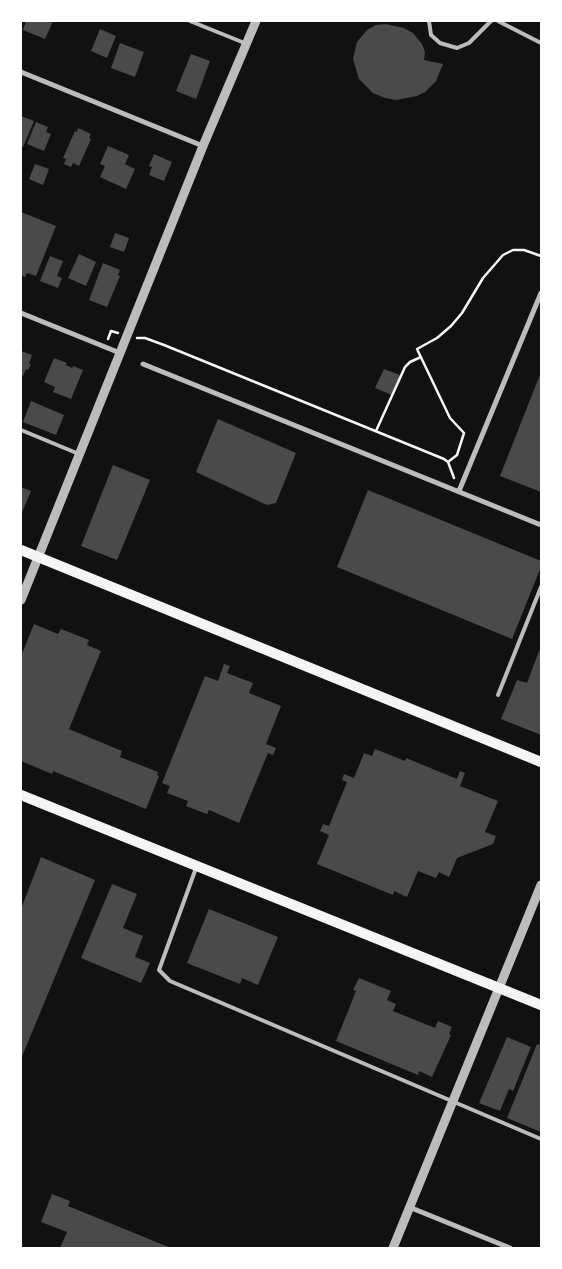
<!DOCTYPE html>
<style>
body{margin:0}
#map{position:relative;width:562px;height:1269px;overflow:hidden;background:#111;font-family:"Open Sans",sans-serif}
canvas{display:block}
.frame{position:absolute;inset:0;border:22px solid #fff;pointer-events:none}
</style>
<div id="map">
<canvas width="562" height="1269"></canvas>
<div class="frame"></div>
</div>
<script>
const ctx = document.querySelector('canvas').getContext('2d');
ctx.lineJoin = 'round';
function paint(path, color) { ctx.fillStyle = color; ctx.fill(path, 'evenodd'); }
const shape = rows => new Path2D(rows.map(r => 'M' + r).join(''));
function strokePath(path, color, width, dash) { ctx.strokeStyle = color; ctx.lineWidth = width; ctx.lineCap = dash ? 'butt' : 'round'; ctx.setLineDash(dash || []); ctx.stroke(path); }
const building = shape([
 [26,21,53,21,45,39,23,30],
 [386,24,404,28,413,33,422,44,425,52,424,60,443,64,436,81,425,92,417,96,396,100,385,98,373,93,359,79,353,59,357,42,367,30,376,25],
 [100,29,116,36,107,58,91,51],
 [120,43,144,52,135,77,111,68],
 [191,54,210,61,196,99,176,91],
 [21,116,34,121,23,147,21,146],
 [36,122,48,127,46,132,51,134,44,151,27,144],
 [78,128,91,134,89,138,91,139,79,166,73,163,71,167,64,164,66,159,63,158,75,131,77,132],
 [108,146,129,155,125,164,135,169,126,189,100,177,105,166,100,164],
 [154,154,172,162,164,181,149,175,152,167,149,166],
 [35,164,49,169,43,185,29,179],
 [21,212,56,226,36,276,27,273,25,277,21,275],
 [115,233,129,238,124,252,110,247],
 [79,254,96,262,86,286,68,278],
 [50,256,63,261,57,276,62,278,58,288,40,281],
 [103,263,120,270,118,275,120,276,107,307,89,300],
 [21,351,32,355,29,364,31,364,28,370,26,369,23,376,21,375],
 [54,358,67,363,66,365,72,368,73,366,83,370,71,399,53,392,55,387,44,382],
 [384,369,400,375,392,395,375,388],
 [541,372,541,492,500,476],
 [31,401,64,415,56,435,23,422],
 [218,419,296,453,276,503,267,505,196,472],
 [113,465,150,480,117,560,81,546],
 [21,487,31,491,21,515],
 [368,490,541,561,541,567,512,639,337,567],
 [34,624,58,634,61,629,89,640,87,645,101,651,69,729,122,751,120,757,158,772,157,775,159,776,146,809,53,771,52,774,21,761,21,656],
 [539,651,541,652,541,735,501,719,517,680,527,683],
 [224,664,230,666,227,673,253,683,249,693,281,706,266,744,276,748,273,755,268,753,239,823,209,810,207,814,186,806,188,801,167,793,170,786,162,783,205,676,218,681],
 [375,749,405,761,406,758,457,779,460,771,465,773,460,786,498,801,485,832,496,836,493,844,457,858,449,877,439,872,436,878,418,871,407,897,394,891,393,895,317,864,329,835,320,831,323,824,329,826,347,782,342,780,344,774,354,778,364,753,372,756],
 [41,857,95,880,21,1059,21,909],
 [112,884,137,894,123,928,143,936,135,957,150,963,141,983,81,958],
 [209,909,278,937,258,985,242,978,240,984,187,963],
 [359,978,391,991,387,1000,396,1004,393,1011,435,1028,438,1021,452,1027,449,1034,451,1035,432,1077,419,1071,418,1075,336,1041,356,991,353,990],
 [507,1037,531,1047,513,1091,509,1089,500,1111,479,1103],
 [537,1044,541,1045,541,1132,507,1118],
 [52,1194,70,1201,68,1206,171,1248,60,1248,67,1232,41,1222]
]);
const path = shape([
 [137,338,145,338,164,345,444,459,448,462,454,478],
 [108,339,111,331,118,333],
 [376,431,405,367,410,362,421,357],
 [448,462,457,455,464,433,450,418,417,349,437,338,451,326,462,313,483,278,503,255,513,250,524,250,541,256]
]);
const service = shape([
 [190,21,247,44],
 [429,21,431,35,440,43,457,48,469,43,491,21],
 [498,21,541,43],
 [21,430,79,454],
 [498,695,541,587],
 [196,868,159,970,170,981,541,1139]
]);
const minor = shape([
 [21,72,203,146],
 [21,313,120,353],
 [143,364,541,525],
 [459,491,541,293],
 [409,1207,510,1248]
]);
const tertiary = shape([
 [21,600,203,146,256,21],
 [393,1248,541,885]
]);
const secondary = shape([
 [21,550,541,762],
 [21,795,541,1005]
]);
paint(building, '#4a4a4a');
strokePath(path, '#f5f5f5', 2.5);
strokePath(service, '#bcbcbc', 4);
strokePath(minor, '#bcbcbc', 5);
strokePath(tertiary, '#bcbcbc', 9);
strokePath(secondary, '#f5f5f5', 10);
</script>
